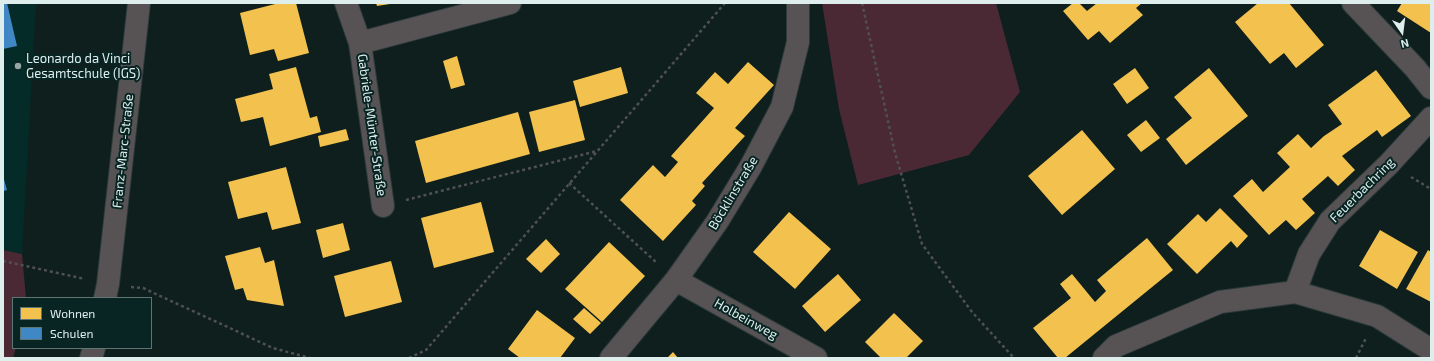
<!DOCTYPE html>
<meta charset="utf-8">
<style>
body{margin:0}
#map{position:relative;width:1434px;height:361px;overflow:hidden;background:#0e1f1d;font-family:"Exo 2",sans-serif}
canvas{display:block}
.frame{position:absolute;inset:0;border:4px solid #deeeec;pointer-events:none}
.legend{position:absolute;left:12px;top:297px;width:140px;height:52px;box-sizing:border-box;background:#082523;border:1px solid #5e7573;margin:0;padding:5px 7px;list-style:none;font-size:12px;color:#deeeec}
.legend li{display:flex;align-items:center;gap:8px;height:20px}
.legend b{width:20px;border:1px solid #5e7573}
.north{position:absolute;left:1382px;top:12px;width:40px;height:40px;-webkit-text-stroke:3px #082523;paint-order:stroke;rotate:166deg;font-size:11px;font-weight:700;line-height:16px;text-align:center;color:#deeeec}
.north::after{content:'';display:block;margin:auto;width:14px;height:18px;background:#deeeec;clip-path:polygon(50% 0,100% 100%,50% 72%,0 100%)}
</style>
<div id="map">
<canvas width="1434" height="361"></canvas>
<div class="frame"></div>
<ul class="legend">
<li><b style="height:11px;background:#f2c14e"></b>Wohnen</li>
<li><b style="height:11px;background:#3f88c5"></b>Schulen</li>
</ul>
<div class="north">N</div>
</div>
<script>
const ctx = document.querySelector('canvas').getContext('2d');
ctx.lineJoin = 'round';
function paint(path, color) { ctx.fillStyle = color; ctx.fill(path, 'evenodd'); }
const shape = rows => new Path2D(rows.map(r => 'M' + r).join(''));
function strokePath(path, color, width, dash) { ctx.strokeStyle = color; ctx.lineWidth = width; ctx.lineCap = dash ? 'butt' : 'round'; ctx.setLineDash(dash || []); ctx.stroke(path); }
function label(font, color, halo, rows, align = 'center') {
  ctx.font = font + ' "Exo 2",sans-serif'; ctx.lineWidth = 4; ctx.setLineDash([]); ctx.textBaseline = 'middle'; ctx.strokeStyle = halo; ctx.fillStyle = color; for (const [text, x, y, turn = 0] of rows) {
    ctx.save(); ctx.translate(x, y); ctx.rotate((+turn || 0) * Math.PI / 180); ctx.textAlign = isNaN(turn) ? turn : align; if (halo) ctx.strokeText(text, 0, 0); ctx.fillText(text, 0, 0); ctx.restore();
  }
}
const built = shape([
 [3,3,36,3,22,254,3,250]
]);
const green = shape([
 [822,3,996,3,1020,92,969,155,858,185,839,109],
 [3,250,22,254,26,298,13,298,13,348,16,348,13,358,3,358]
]);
const homes = shape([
 [279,3,296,3,309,53,278,61,274,49,250,55,240,13],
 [376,3,390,3,390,4,377,6],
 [1073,3,1079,3,1087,11,1097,3,1142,3,1136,8,1143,15,1110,43,1099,31,1088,40,1063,11],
 [1258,3,1289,3,1324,45,1296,68,1284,53,1270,64,1235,22],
 [1402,3,1431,3,1431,33,1397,11],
 [457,56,465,85,451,89,443,61],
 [748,62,774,85,735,128,745,136,702,183,705,186,692,201,696,205,663,241,620,200,653,165,665,177,678,162,671,156,714,108,696,93,715,72,728,84],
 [296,67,310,118,317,116,321,132,270,146,263,117,241,122,235,99,273,89,269,74],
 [621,67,628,93,580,107,573,81],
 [1135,68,1149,88,1127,104,1113,84],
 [1209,68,1248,116,1186,165,1166,139,1192,118,1174,97],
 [1376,70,1411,116,1382,137,1377,130,1342,156,1355,170,1338,186,1328,176,1302,199,1315,213,1296,230,1286,220,1269,235,1233,196,1252,179,1263,192,1290,167,1277,153,1298,134,1311,148,1324,136,1342,124,1328,105],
 [575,100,585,140,539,152,529,112],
 [518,112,530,154,426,183,415,141],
 [1146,120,1160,138,1141,152,1127,135],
 [346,129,349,140,320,147,318,136],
 [1082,130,1115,169,1062,215,1028,176],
 [286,167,301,223,272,230,267,212,238,219,228,182],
 [481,202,494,252,434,268,421,218],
 [1220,208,1248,236,1237,248,1231,241,1197,274,1167,244,1198,214,1206,222],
 [789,212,831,249,795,289,753,252],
 [343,223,350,250,323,258,316,230],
 [1380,230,1418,252,1397,289,1359,266],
 [1147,238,1173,270,1065,358,1058,358,1033,328,1071,298,1060,284,1072,274,1095,302,1106,291,1097,280],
 [546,239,560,254,541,273,526,259],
 [609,242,645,276,602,322,565,289],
 [260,247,265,263,274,260,284,306,247,300,243,288,235,290,225,256],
 [1428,250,1431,252,1431,302,1406,289],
 [391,261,402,302,345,317,334,276],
 [838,274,861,300,825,332,802,306],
 [584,308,601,323,590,334,573,319],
 [537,310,575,338,560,358,520,358,508,349],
 [894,313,923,341,906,358,881,358,865,342],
 [673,352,678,358,667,358]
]);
const schools = shape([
 [3,3,7,3,17,46,3,49],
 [3,176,7,190,3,191]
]);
const path = shape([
 [862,3,895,153,922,244,972,312,1014,358],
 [1411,177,1431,189],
 [569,183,657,263],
 [406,200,597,151],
 [3,261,85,279],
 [131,287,143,288,273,348,310,358],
 [409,358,426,350,725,3],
 [1356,358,1366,338]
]);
const minor = shape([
 [346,3,360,43,383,206],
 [1353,3,1415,68,1431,88],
 [360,43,510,3],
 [676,280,816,358],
 [1295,292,1309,254,1330,221,1389,164,1431,118],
 [105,298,108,284,139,3],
 [91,358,94,348],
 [611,358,676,280,717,222,751,166,782,107,798,42,798,3],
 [1104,358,1116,346,1220,302,1295,292,1377,316,1431,350]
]);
const markers = [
 [18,66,4,"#95a6a4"]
];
const poiNames = [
 ["Leonardo da Vinci",26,59],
 ["Gesamtschule (IGS)",26,74]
];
const streetNames = [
 ["Gabriele-Münter-Straße",372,125,82],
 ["Franz-Marc-Straße",123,151,-84],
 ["Feuerbachring",1362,190,-45],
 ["Böcklinstraße",733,193,-59],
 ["Holbeinweg",746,319,29]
];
paint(built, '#042b28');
paint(green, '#4b2934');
paint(homes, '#f2c14e');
paint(schools, '#3f88c5');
strokePath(minor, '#2d3a39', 24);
strokePath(path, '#4f5051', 2.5, [3, 3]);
strokePath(minor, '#575355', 22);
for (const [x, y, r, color] of markers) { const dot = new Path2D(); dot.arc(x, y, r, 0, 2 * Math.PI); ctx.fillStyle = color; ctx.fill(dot); strokePath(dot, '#082523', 1.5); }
label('13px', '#deeeec', '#082523', poiNames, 'left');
label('13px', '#deeeec', '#082523', streetNames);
</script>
